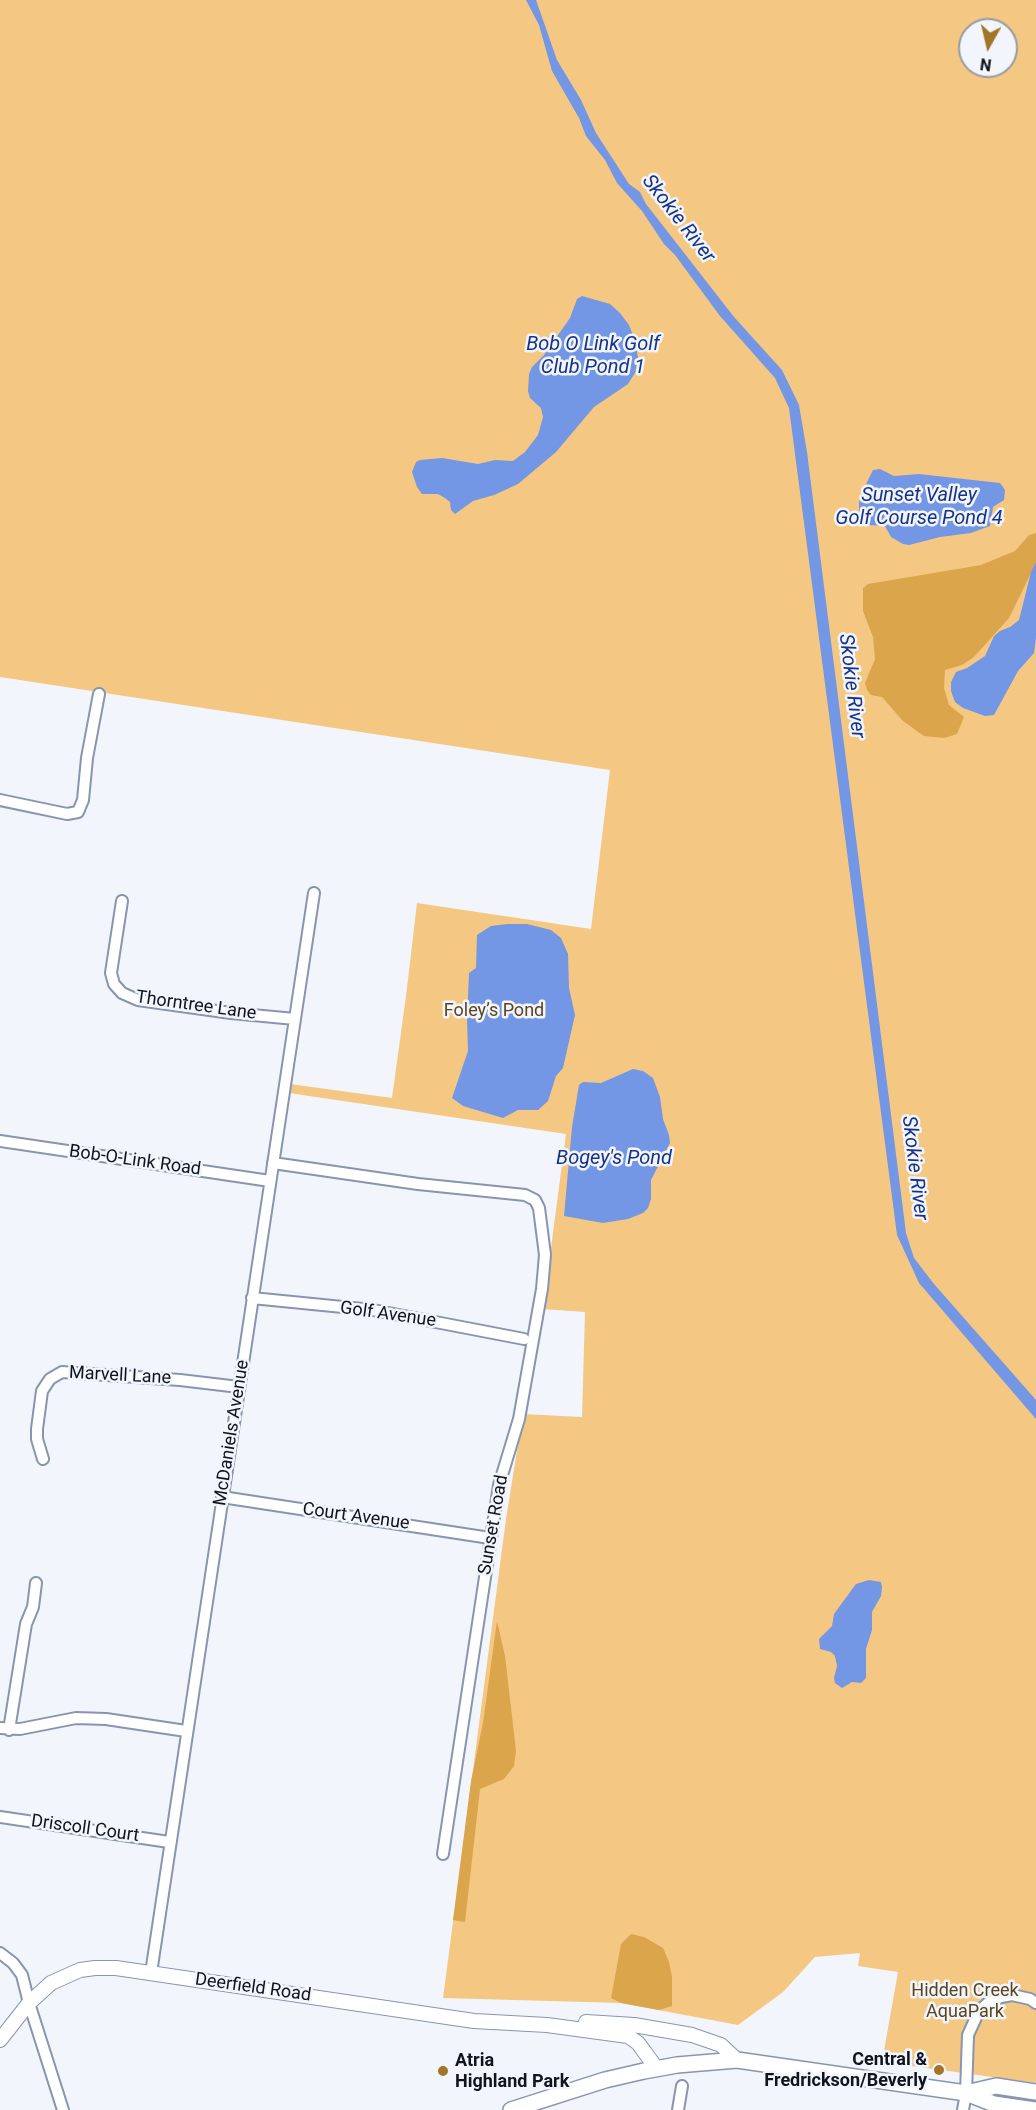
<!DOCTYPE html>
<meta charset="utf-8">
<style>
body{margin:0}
#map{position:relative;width:1036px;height:2110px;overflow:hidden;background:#f2f5fb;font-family:Roboto,sans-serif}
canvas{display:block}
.north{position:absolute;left:958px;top:18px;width:60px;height:60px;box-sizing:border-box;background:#f2f5fb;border:2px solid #979ba3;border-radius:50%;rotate:188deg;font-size:16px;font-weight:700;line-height:24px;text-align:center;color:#0f141e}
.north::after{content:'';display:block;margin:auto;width:21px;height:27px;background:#a27627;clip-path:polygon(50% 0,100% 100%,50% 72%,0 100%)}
</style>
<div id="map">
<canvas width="1036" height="2110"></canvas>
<div class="north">N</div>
</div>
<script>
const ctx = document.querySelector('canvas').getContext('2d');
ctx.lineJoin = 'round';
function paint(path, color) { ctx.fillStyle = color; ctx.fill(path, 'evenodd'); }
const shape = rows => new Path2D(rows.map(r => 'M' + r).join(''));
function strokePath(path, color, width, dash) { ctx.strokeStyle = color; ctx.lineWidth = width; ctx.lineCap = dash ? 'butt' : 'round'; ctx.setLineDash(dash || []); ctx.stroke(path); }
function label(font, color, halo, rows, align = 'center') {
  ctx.font = font + ' Roboto,sans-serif'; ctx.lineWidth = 5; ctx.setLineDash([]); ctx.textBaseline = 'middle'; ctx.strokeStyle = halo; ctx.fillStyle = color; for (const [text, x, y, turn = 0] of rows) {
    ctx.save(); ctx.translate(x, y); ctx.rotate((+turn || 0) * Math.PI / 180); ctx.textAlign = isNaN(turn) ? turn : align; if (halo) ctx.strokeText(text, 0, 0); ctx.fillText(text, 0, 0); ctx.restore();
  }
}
const green = shape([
 [0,0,1036,0,1036,2083,882,2062,898,1972,858,1966,860,1953,815,1957,783,1992,738,2025,621,2003,443,1998,506,1519,523,1414,582,1417,585,1312,543,1309,566,1134,289,1093,290,1084,392,1098,406,996,417,903,591,929,610,770,0,677],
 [970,30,1006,30,1006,66,970,66]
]);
const forest = shape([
 [1036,533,1036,563,1009,618,974,657,962,665,945,670,944,688,949,705,964,717,957,734,944,738,924,736,903,721,882,697,871,695,867,690,865,683,875,659,873,637,863,611,863,588,868,584,981,565,1015,551,1029,535],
 [497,1621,505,1656,516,1751,514,1766,504,1779,480,1789,465,1922,453,1920,471,1781,483,1723],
 [631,1934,644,1937,663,1948,669,1962,672,1977,672,2006,659,2010,621,2003,611,1998,621,1944]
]);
const water = shape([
 [526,0,536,0,557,60,581,100,596,133,629,184,640,192,646,204,734,317,782,370,799,405,807,452,906,1233,914,1258,934,1284,1036,1400,1036,1419,919,1283,897,1235,789,408,775,378,720,316,675,255,664,244,642,211,617,183,605,160,586,136,579,118,552,71,539,25],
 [582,296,610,304,620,313,629,325,633,335,638,357,635,373,628,384,594,407,556,452,518,484,494,495,473,501,455,514,451,510,450,502,445,498,438,494,422,494,417,487,412,472,416,462,420,460,442,458,478,464,495,460,513,461,525,452,538,435,543,417,541,408,530,398,528,391,529,374,532,367,544,355,570,318,577,299],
 [880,469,894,476,919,474,1000,483,1005,490,1004,500,993,507,990,526,971,533,940,537,909,545,903,544,891,537,885,526,868,525,863,522,859,510,859,502,868,480,873,470],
 [1036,562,1036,638,1034,653,1018,671,994,715,985,716,963,708,955,702,951,691,951,682,956,672,967,668,985,656,994,636,1000,631,1010,627,1019,620,1031,572],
 [507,924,527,924,551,930,561,938,568,954,569,988,575,1015,563,1068,556,1076,548,1101,538,1110,518,1110,503,1118,463,1106,452,1098,468,1051,467,1019,469,973,476,968,477,935,491,926],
 [633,1069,643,1071,653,1078,660,1097,663,1119,669,1135,670,1143,651,1180,651,1199,648,1208,643,1213,628,1219,603,1223,564,1216,572,1127,579,1085,583,1082,601,1083],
 [869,1580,881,1582,882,1587,881,1596,872,1612,872,1630,866,1649,866,1678,861,1683,852,1682,842,1688,835,1683,834,1678,837,1666,835,1656,831,1652,820,1649,819,1639,832,1626,834,1614,853,1588,856,1584]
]);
const minor = shape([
 [0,800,67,814,78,812,83,800,87,758,99,694],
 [122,901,111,973,114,984,122,993,138,1000,231,1013,295,1019],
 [0,1141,270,1181],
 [273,1163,418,1184,525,1195,535,1200,539,1208,545,1255,542,1289,519,1419,499,1485,443,1854],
 [252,1298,373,1310,524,1339],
 [43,1459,37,1439,37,1429,42,1391,50,1379,62,1372,180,1380,239,1387],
 [222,1497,490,1538],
 [0,1728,20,1729,76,1718,106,1719,186,1731],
 [9,1730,26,1624,33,1607,36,1583],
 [0,1817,169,1842],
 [0,1953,13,1963,22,1975,29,2003,63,2110],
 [151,1973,314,893],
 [678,2110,682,2086],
 [963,2110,966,2093,968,2035,979,2011,988,2003,1001,1997,1012,1995,1030,1999,1036,2003]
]);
const tertiary = shape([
 [586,2022,634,2025,692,2035,721,2045,737,2060],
 [0,2040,29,2003,51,1983,80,1970,95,1968,116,1968,474,2021,547,2025,628,2036,638,2043,657,2069]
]);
const secondary = shape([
 [966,2093,996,2086,1036,2092],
 [511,2110,605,2080,644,2071,677,2065,737,2060,966,2093,994,2104,1036,2110]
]);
const markers = [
 [939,2070,6,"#a27627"],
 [443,2071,6,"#a27627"]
];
const streetNames = [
 ["Thorntree Lane",196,1006,8],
 ["Bob-O-Link Road",135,1161,8],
 ["Golf Avenue",388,1315,8],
 ["Marvell Lane",120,1376,3],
 ["McDaniels Avenue",232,1433,-81],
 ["Court Avenue",356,1517,8],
 ["Sunset Road",494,1525,-80],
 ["Driscoll Court",85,1829,8],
 ["Deerfield Road",253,1988,8]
];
const parkNames = [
 ["Foley’s Pond",494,1011],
 ["Hidden Creek",965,1991],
 ["AquaPark",965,2012]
];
const poiNames = [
 ["Central &",927,2060],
 ["Fredrickson/Beverly",927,2081],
 ["Atria",455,2061,"left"],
 ["Highland Park",455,2082,"left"]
];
const waterNames = [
 ["Skokie River",678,219,52],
 ["Bob O Link Golf",593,345],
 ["Club Pond 1",593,368],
 ["Sunset Valley",919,496],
 ["Golf Course Pond 4",919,519],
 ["Skokie River",851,686,83],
 ["Bogey's Pond",614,1159],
 ["Skokie River",914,1168,83]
];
paint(green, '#f4c882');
paint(forest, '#daa54b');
paint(water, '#7396e5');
strokePath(minor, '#8795b1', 14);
strokePath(tertiary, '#8795b1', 16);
strokePath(secondary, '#8795b1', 18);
strokePath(minor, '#fff', 10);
strokePath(tertiary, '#fff', 14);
strokePath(secondary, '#fff', 15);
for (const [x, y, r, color] of markers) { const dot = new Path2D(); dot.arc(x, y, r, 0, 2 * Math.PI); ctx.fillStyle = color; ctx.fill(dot); strokePath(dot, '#f2f5fb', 2); }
label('18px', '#0f141e', '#f2f5fb', streetNames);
label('18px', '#5b451f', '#f2f5fb', parkNames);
label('bold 18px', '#0f141e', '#f2f5fb', poiNames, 'right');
label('italic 20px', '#15338d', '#f2f5fb', waterNames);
</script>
